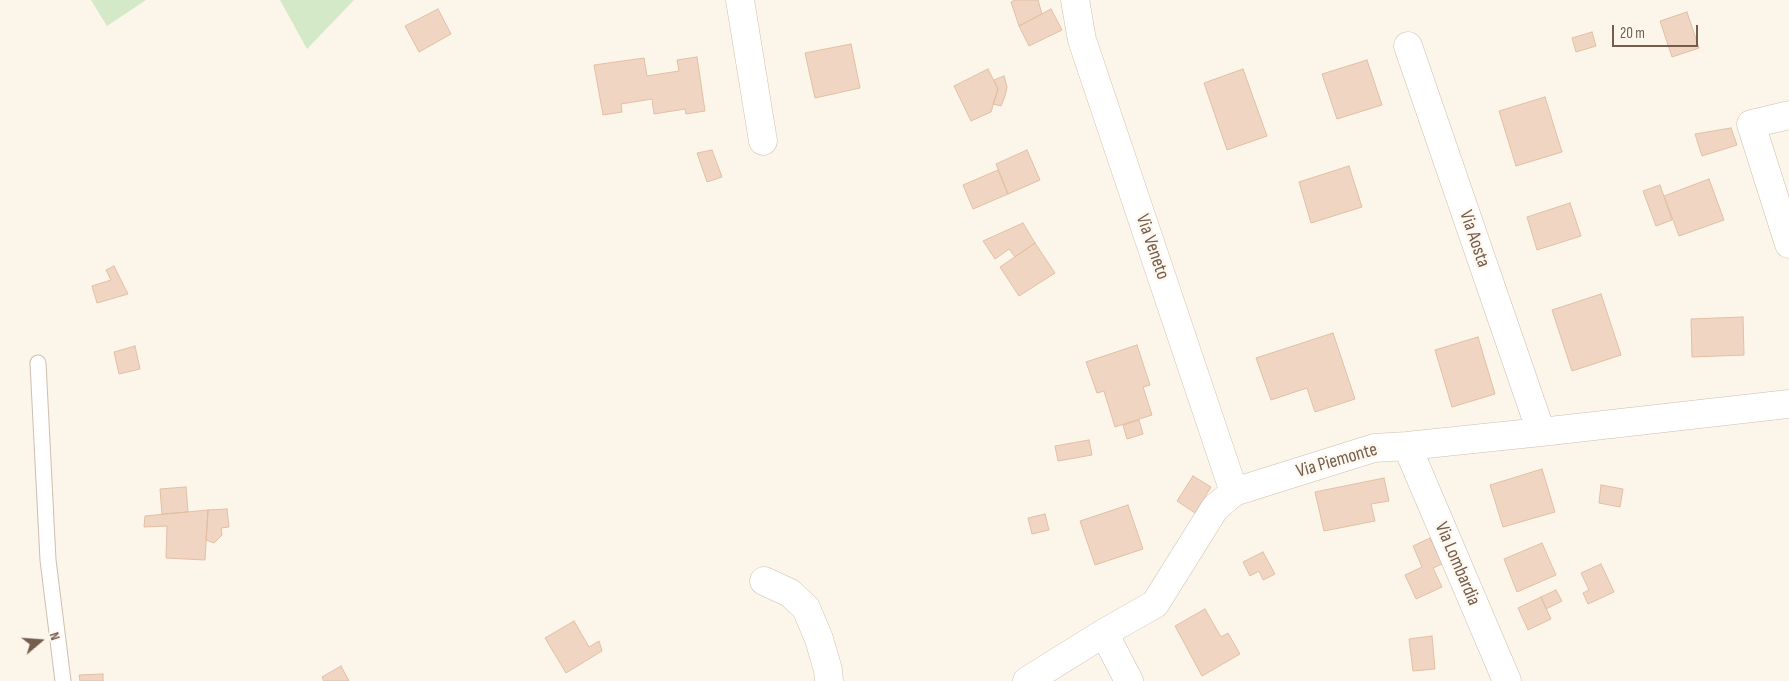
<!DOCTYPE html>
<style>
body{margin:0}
#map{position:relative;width:1789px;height:681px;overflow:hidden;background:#fcf5e9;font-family:"Sofia Sans Condensed",sans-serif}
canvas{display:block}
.north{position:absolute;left:15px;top:616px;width:50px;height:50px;-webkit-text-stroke:4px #fef9f0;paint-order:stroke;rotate:72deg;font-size:14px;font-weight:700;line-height:20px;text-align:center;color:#755d4d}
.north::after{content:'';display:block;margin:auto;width:18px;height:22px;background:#755d4d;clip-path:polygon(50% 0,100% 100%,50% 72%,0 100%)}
.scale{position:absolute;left:1612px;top:25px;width:86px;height:22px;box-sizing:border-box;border:2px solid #755d4d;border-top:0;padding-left:6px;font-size:15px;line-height:18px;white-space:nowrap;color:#755d4d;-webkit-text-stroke:4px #fef9f0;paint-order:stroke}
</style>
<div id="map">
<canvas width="1789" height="681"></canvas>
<div class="north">N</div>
<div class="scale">20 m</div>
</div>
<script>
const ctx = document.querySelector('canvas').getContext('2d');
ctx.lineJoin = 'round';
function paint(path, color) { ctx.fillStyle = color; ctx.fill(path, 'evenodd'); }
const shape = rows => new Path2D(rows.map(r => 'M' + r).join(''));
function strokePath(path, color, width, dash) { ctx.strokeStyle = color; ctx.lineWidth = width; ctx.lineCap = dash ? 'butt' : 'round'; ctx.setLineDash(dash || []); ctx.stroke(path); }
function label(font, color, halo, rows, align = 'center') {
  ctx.font = font + ' "Sofia Sans Condensed",sans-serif'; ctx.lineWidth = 5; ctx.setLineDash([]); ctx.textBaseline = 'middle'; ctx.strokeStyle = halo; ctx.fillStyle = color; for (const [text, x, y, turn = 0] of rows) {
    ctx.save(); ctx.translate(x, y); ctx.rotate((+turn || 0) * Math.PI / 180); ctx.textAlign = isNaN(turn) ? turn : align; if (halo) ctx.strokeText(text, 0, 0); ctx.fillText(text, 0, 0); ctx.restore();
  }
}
const green = shape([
 [91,0,146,0,107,26],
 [280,0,354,0,307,49]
]);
const building = shape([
 [1015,0,1038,0,1042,14,1019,26,1011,2,1015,0],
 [438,9,451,34,419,52,405,26,438,9],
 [1051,9,1062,30,1029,46,1019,26,1051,9],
 [1687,12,1699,48,1672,57,1660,21,1687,12],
 [1592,32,1596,46,1576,52,1572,38,1592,32],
 [851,44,860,88,815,98,805,53,851,44],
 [697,57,705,111,686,114,685,109,654,114,652,99,621,104,622,112,603,115,594,65,644,58,647,76,679,71,677,60,697,57],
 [1367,60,1382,105,1337,119,1322,74,1367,60],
 [988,69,998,89,991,112,971,121,954,86,988,69],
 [1243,69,1267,136,1227,150,1204,83,1243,69],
 [1004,76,1007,87,1005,96,1001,106,993,104,998,89,994,80,1004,76],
 [1545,97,1562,152,1516,166,1499,111,1545,97],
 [1731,128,1737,145,1702,156,1695,134,1731,128],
 [712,150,722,177,707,182,697,153,712,150],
 [1027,150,1040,180,1008,194,996,164,1027,150],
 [1349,166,1362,207,1311,223,1299,182,1349,166],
 [998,170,1008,194,973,209,963,185,998,170],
 [1709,179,1724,220,1679,236,1664,196,1709,179],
 [1660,185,1672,220,1656,226,1643,191,1660,185],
 [1570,203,1581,236,1537,250,1527,217,1570,203],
 [1023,223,1035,243,1015,257,1009,249,995,259,983,241,1023,223],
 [1035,243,1055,273,1019,296,1000,267,1035,243],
 [114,266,128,294,97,303,92,286,111,280,106,270,114,266],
 [1601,294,1621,355,1572,371,1552,310,1601,294],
 [1743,317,1744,355,1692,357,1691,319,1743,317],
 [1333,333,1355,399,1315,412,1307,388,1271,400,1256,358,1333,333],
 [1478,337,1495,394,1452,407,1435,350,1478,337],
 [1137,345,1150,385,1143,387,1152,415,1115,427,1104,391,1097,393,1086,362,1137,345],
 [135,346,140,369,119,374,114,352,135,346],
 [1139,420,1143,434,1127,439,1123,425,1139,420],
 [1089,440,1092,455,1058,461,1055,446,1089,440],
 [1542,469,1555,512,1503,527,1490,485,1542,469],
 [1193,476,1211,487,1195,513,1177,501,1193,476],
 [1384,478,1389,501,1371,504,1375,521,1324,531,1315,492,1384,478],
 [1601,485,1623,489,1620,507,1599,503,1601,485],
 [186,487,188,512,162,514,160,489,186,487],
 [1128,505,1143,549,1095,565,1080,521,1128,505],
 [227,509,229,527,221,528,222,535,214,543,206,540,208,510,227,509],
 [208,510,205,560,166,558,167,526,144,527,145,516,208,510],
 [1045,514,1049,530,1032,534,1028,518,1045,514],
 [1430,538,1442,564,1433,568,1442,587,1416,599,1405,575,1422,567,1413,546,1430,538],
 [1542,543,1556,575,1517,592,1504,559,1542,543],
 [1263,552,1275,574,1263,580,1259,571,1250,576,1243,562,1263,552],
 [1601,564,1614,592,1588,604,1583,593,1589,590,1581,573,1601,564],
 [1556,590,1562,601,1546,609,1541,597,1556,590],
 [1541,597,1551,619,1528,630,1518,608,1541,597],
 [1205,609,1221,637,1228,633,1240,654,1202,676,1175,626,1205,609],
 [574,621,589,647,599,641,602,651,566,673,545,638,574,621],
 [1432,636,1435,669,1413,671,1409,639,1432,636],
 [341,666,349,681,324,681,322,677,341,666],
 [103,674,103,681,80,681,79,675,103,674]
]);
const service = shape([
 [38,363,48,560,63,681]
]);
const minor = shape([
 [740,0,763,141],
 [1075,0,1082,40,1234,492],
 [1408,46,1541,432],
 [1789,115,1751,124,1789,244],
 [1407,446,1507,681],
 [764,581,790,593,806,608,819,639,828,670,829,681],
 [1104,633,1129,681],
 [1027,681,1104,633,1155,604,1215,508,1234,492,1374,448,1407,446,1541,432,1789,404]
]);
const streetNames = [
 ["Via Aosta",1474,239,71],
 ["Via Veneto",1152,247,71],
 ["Via Piemonte",1337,461,-16],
 ["Via Lombardia",1457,564,67]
];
paint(green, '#d4e9c8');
paint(building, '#f0d6c2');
strokePath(building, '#e2bea3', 1);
strokePath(service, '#cebeaf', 17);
strokePath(minor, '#cebeaf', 29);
strokePath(service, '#fff', 15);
strokePath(minor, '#fff', 28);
label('19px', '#755d4d', '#fef9f0', streetNames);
</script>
